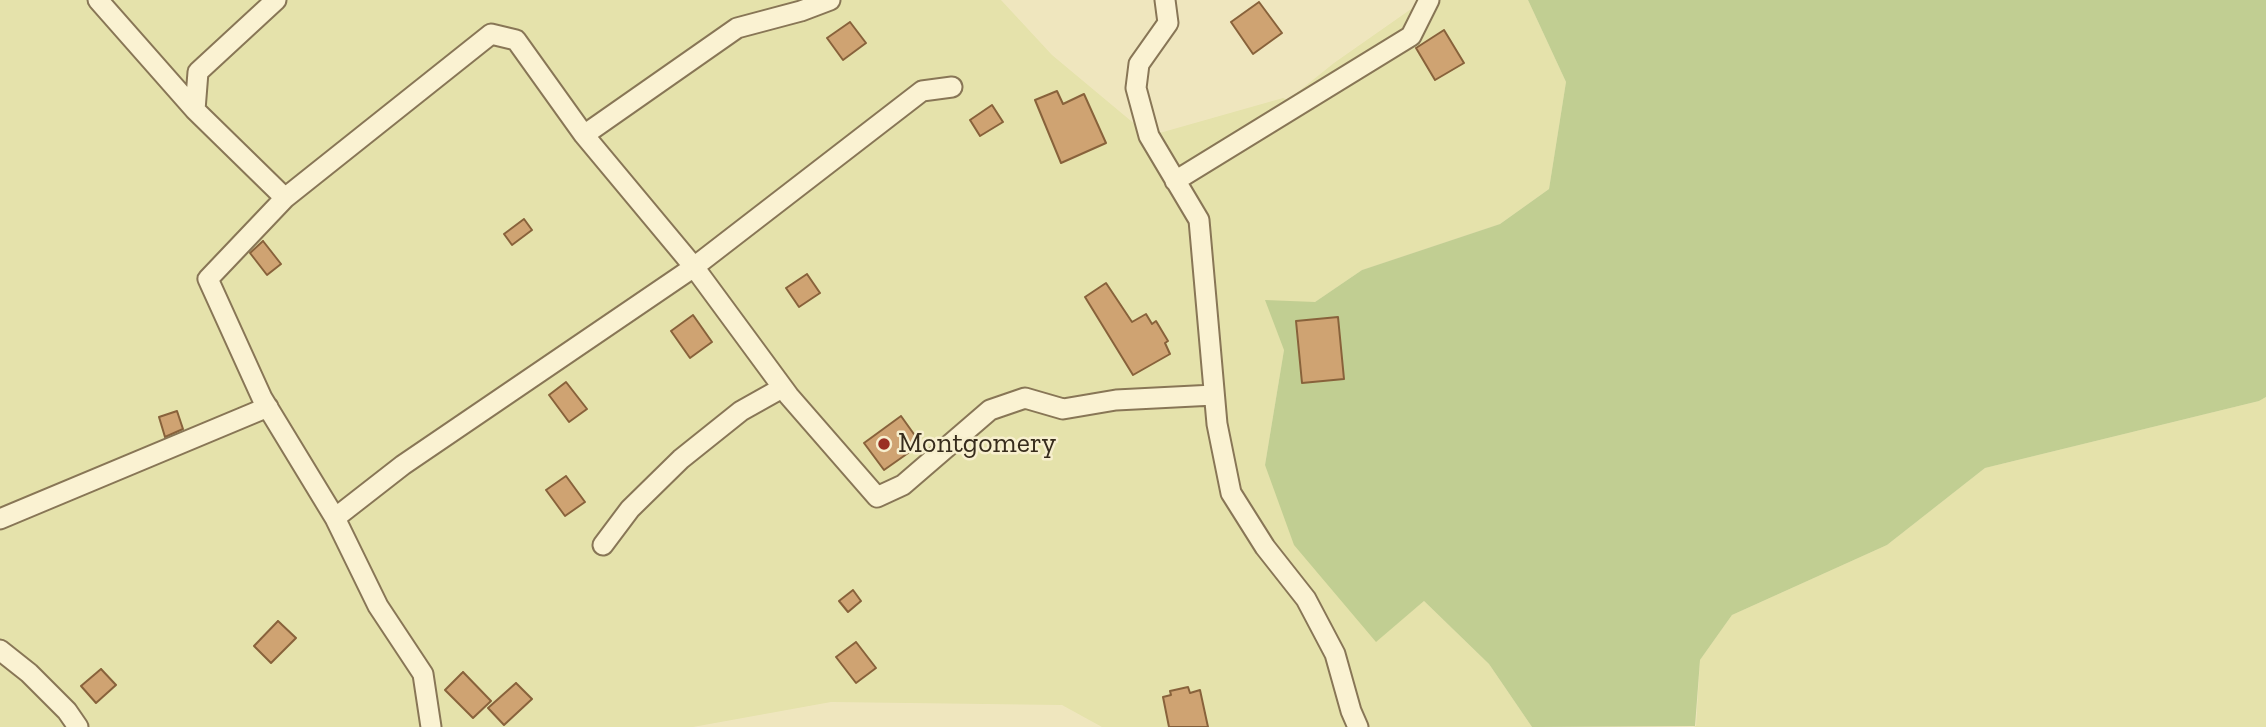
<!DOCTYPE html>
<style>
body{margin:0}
canvas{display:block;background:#efe6be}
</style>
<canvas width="2266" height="727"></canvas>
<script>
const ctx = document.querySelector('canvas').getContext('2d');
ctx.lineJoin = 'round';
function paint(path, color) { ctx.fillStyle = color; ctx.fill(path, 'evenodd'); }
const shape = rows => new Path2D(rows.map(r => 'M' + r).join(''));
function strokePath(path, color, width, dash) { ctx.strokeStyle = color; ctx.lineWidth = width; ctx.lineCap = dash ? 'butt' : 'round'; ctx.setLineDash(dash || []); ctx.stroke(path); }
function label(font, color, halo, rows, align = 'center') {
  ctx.font = font + ' "Zilla Slab",serif'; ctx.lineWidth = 5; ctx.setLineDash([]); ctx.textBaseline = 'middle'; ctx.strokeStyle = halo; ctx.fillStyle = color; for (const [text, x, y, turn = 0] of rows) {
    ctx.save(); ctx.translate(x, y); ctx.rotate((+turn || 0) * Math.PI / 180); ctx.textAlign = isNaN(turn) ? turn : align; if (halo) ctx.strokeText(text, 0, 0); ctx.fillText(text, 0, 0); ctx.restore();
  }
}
const farmland = shape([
 [0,0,1001,0,1052,55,1149,136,1283,98,1288,100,1334,63,1424,0,1528,0,1566,82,1549,189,1500,224,1362,270,1315,302,1284,350,1265,465,1376,641,1424,601,1489,664,1532,727,1102,727,1062,705,831,702,693,727,0,727],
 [2266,397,2266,727,1693,727,1696,726,1700,660,1732,615,1887,545,1985,468,2259,401]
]);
const green = shape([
 [1528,0,2266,0,2266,397,2259,401,1985,468,1887,545,1732,615,1700,660,1695,726,1532,727,1489,664,1424,601,1376,642,1294,545,1265,465,1284,350,1265,300,1315,302,1362,270,1500,224,1549,189,1566,82]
]);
const building = shape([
 [1259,2,1282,33,1253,54,1231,22,1259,2],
 [850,22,866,43,843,60,827,38,850,22],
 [1444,30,1464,63,1435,80,1416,48,1444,30],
 [1057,91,1063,104,1084,94,1106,143,1061,163,1035,100,1057,91],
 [992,105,1003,122,980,136,970,120,992,105],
 [524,219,532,230,512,245,504,234,524,219],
 [263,241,281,264,267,275,250,253,263,241],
 [807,274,820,293,799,307,786,288,807,274],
 [1106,283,1132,322,1146,314,1152,324,1156,321,1168,341,1165,343,1170,354,1133,375,1085,297,1106,283],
 [693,315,712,342,690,358,671,331,693,315],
 [1338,317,1344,379,1302,383,1296,321,1338,317],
 [566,382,587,409,569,422,549,395,566,382],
 [177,411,183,429,165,437,159,417,177,411],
 [901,416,921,444,884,470,864,443,901,416],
 [566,476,585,502,565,516,546,490,566,476],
 [853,590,861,601,848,612,839,601,853,590],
 [278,621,296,638,271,663,254,646,278,621],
 [856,642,876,668,856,683,836,657,856,642],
 [101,669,116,685,96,703,81,686,101,669],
 [463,672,491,701,473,718,445,690,463,672],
 [516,683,532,699,504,725,488,708,516,683],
 [1188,687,1190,693,1200,690,1208,727,1169,727,1163,697,1171,695,1170,691,1188,687]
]);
const street = shape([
 [98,0,195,110],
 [276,0,198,72,195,110,285,198,491,34,516,40,584,135,694,267,789,396,877,497,903,485,990,410,1025,398,1063,409,1116,400,1214,395],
 [1165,0,1168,23,1139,64,1136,88,1149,136,1199,220,1217,424,1231,493,1265,547,1306,599,1335,654,1351,711,1358,727],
 [584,135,737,28,801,11,830,0],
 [1175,181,1411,36,1429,0],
 [285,198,208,279,262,398,335,518,378,606,423,674,431,727],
 [335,518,403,465,694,267,922,91,952,87],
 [0,519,268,407],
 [603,545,630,509,681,459,741,411,782,388],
 [0,650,29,673,67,711,78,727]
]);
const markers = [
 [884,444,7,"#9a2f24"]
];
const poiNames = [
 ["Montgomery",898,444]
];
paint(farmland, '#e5e2ab');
paint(green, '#c1ce92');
paint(building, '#cfa372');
strokePath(building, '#88623b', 2);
strokePath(street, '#887656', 23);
strokePath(street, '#faf2d2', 19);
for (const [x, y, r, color] of markers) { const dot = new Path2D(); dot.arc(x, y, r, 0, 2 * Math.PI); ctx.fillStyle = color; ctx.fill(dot); strokePath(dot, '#f7efce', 2.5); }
label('28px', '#372c1c', '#f7efce', poiNames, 'left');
</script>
